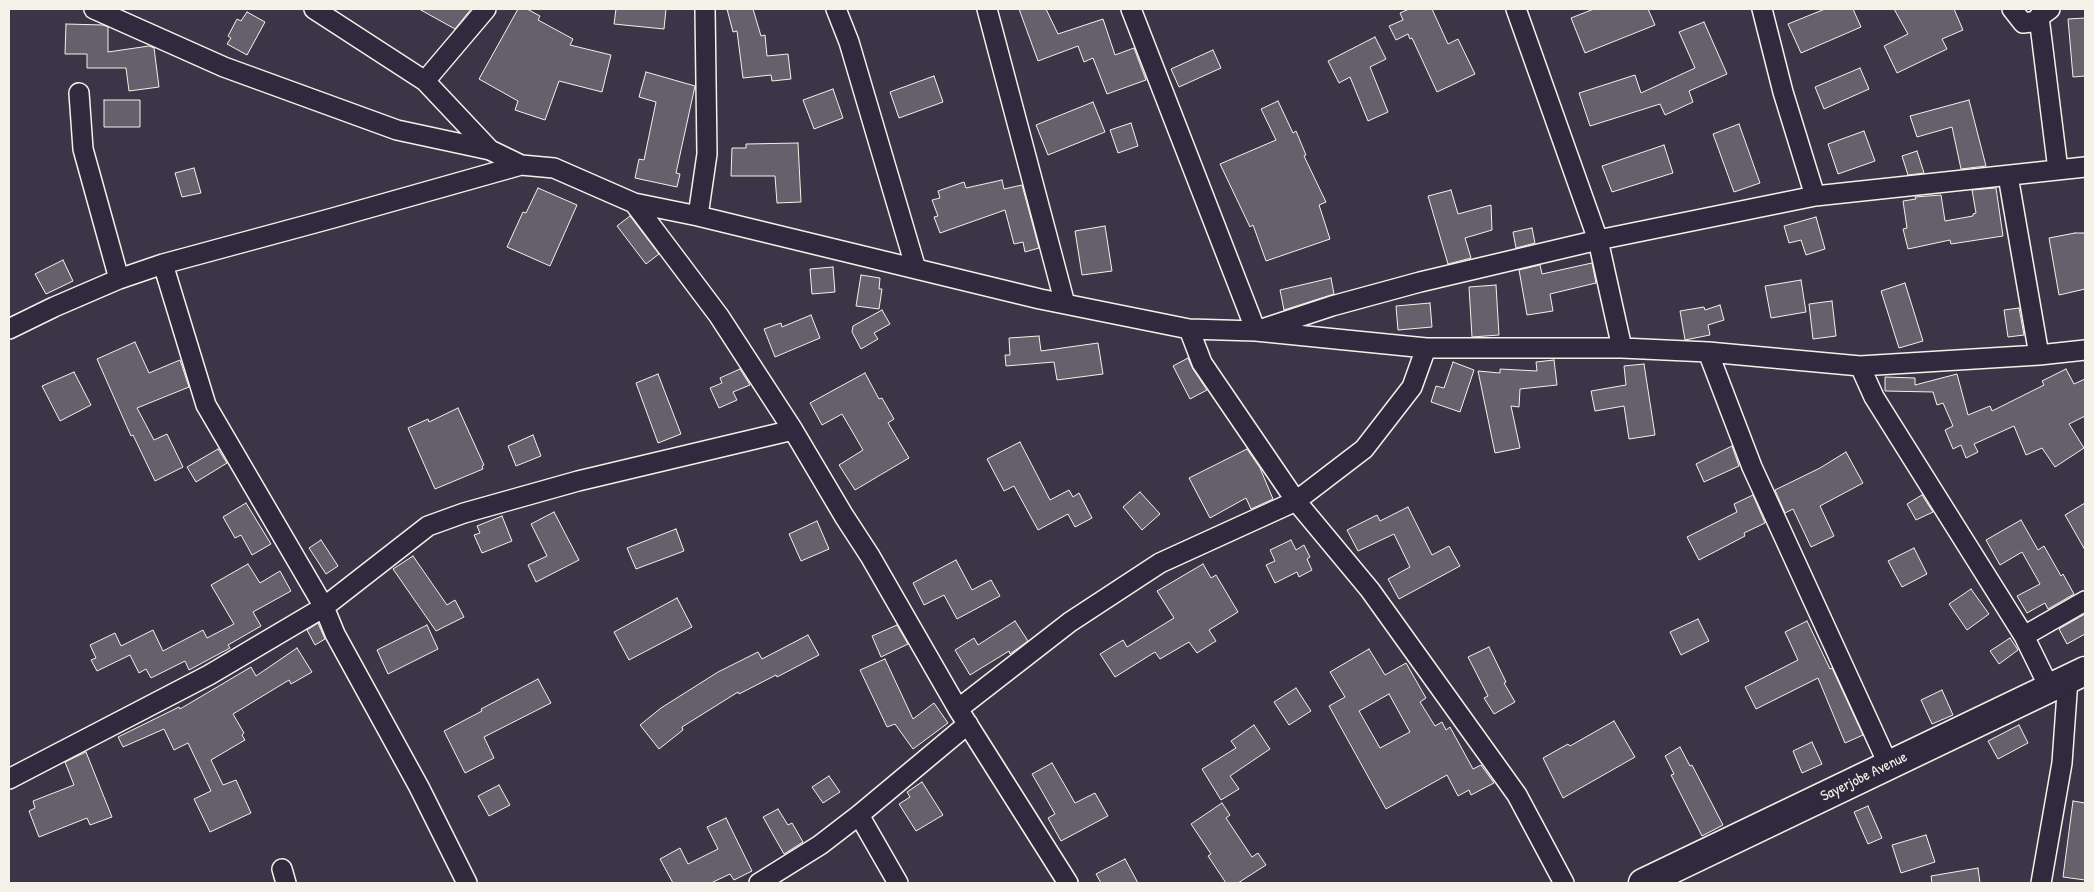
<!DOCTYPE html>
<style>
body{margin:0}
#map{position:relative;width:2094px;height:892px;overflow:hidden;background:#3b3647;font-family:"Patrick Hand",sans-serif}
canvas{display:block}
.frame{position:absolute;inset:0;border:10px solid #f4f1e8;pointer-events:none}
</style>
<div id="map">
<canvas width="2094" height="892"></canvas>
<div class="frame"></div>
</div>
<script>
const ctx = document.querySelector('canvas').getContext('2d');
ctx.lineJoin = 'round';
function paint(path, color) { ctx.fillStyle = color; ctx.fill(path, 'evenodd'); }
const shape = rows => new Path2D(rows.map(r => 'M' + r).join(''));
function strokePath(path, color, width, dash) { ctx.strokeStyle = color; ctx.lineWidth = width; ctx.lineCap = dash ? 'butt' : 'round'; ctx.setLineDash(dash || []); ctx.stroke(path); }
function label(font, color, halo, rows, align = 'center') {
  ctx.font = font + ' "Patrick Hand",sans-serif'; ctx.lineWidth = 5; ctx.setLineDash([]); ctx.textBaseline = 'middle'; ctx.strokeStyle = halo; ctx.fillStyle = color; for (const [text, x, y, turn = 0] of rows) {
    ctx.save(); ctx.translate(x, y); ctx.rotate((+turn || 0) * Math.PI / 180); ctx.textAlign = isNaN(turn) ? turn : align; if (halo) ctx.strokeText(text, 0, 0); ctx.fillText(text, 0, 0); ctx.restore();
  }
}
const building = shape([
 [419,9,471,9,455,29,419,9],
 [518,9,527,9,540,16,538,20,573,39,570,45,611,55,602,92,559,81,545,120,515,110,518,101,479,79,518,9],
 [616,9,666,9,664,29,614,24,616,9],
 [727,9,753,9,761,36,765,35,767,56,788,54,791,79,772,81,771,75,743,78,737,31,733,32,727,9],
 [1019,9,1046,9,1058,34,1103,19,1115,55,1134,48,1146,80,1107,94,1093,58,1084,62,1078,46,1038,61,1019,9],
 [1409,9,1432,9,1448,44,1458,39,1475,74,1437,92,1412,38,1410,39,1408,34,1396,40,1389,26,1403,20,1400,13,1409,9],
 [1594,9,1648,9,1655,25,1585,53,1571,18,1594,9],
 [1825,9,1853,9,1861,27,1801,53,1788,24,1825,9],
 [1894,9,1954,9,1963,30,1942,39,1947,49,1897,73,1884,46,1908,34,1894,9],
 [247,12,265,22,247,55,227,44,231,38,228,36,237,19,241,21,247,12],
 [2085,18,2085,76,2073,77,2068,19,2085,18],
 [1704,22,1727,74,1689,91,1693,102,1665,115,1660,104,1590,126,1579,93,1635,75,1641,93,1695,68,1679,32,1704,22],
 [66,24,103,25,108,27,108,52,149,46,154,48,159,87,129,91,126,68,87,68,87,54,65,54,66,24],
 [1375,37,1386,59,1370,67,1388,112,1368,121,1350,77,1339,83,1328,61,1375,37],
 [1213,50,1221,68,1179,87,1171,69,1213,50],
 [1860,68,1869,89,1824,109,1815,87,1860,68],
 [646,72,695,86,676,173,680,174,677,187,635,178,639,159,644,160,656,102,639,97,646,72],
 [934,76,943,102,899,118,890,92,934,76],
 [833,89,843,118,814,129,803,100,833,89],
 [104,100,140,100,140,127,104,127,104,100],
 [1969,100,1986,166,1961,169,1952,127,1917,137,1910,116,1969,100],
 [1278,101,1293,133,1296,131,1306,155,1304,156,1326,202,1319,205,1330,239,1266,261,1253,225,1250,227,1220,164,1276,140,1261,109,1278,101],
 [1093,102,1105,132,1048,155,1036,125,1093,102],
 [1131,123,1138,146,1118,153,1110,130,1131,123],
 [1739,124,1760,183,1734,192,1713,134,1739,124],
 [1864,131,1875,161,1838,174,1828,144,1864,131],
 [798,143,801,202,777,203,775,176,731,176,732,148,746,148,746,144,798,143],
 [1664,145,1673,173,1612,192,1602,166,1664,145],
 [1917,151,1924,173,1908,175,1902,156,1917,151],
 [194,168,201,193,182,197,175,173,194,168],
 [1002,180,1004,189,1022,185,1039,248,1025,252,1023,242,1014,244,1005,210,940,233,934,217,938,216,932,200,940,198,938,191,964,182,966,188,1002,180],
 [538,188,577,205,550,266,507,247,523,212,526,213,538,188],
 [1996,188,2003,236,1951,244,1950,240,1908,249,1903,229,1907,228,1903,201,1916,199,1915,197,1941,195,1945,221,1973,216,1973,214,1976,213,1972,190,1996,188],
 [1451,190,1458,214,1491,205,1492,230,1465,238,1471,258,1448,264,1428,196,1451,190],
 [630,216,659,254,646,264,617,226,630,216],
 [1816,217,1825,249,1806,255,1801,240,1789,243,1784,226,1816,217],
 [1105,226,1112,271,1082,275,1075,231,1105,226],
 [1532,228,1535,243,1516,248,1513,232,1532,228],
 [2075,233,2085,233,2085,289,2059,295,2049,238,2075,233],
 [63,260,73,281,46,294,35,274,63,260],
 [1592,263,1596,283,1550,294,1553,311,1527,315,1519,270,1540,265,1542,274,1592,263],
 [833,267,835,292,812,294,810,269,833,267],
 [861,275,880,278,879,289,882,289,879,309,856,306,861,275],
 [1331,278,1334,294,1284,310,1280,290,1331,278],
 [1801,280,1806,312,1771,318,1765,286,1801,280],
 [1905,283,1923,341,1899,348,1881,291,1905,283],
 [1496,285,1499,335,1472,337,1469,287,1496,285],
 [1832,301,1836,336,1813,339,1809,304,1832,301],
 [1430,303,1432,327,1398,330,1396,306,1430,303],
 [1720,305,1724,320,1708,325,1710,335,1685,340,1680,311,1704,307,1705,310,1720,305],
 [2019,308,2024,335,2008,337,2004,310,2019,308],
 [882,310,890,324,874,333,878,339,861,349,852,332,853,326,882,310],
 [811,315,820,338,775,357,764,329,781,323,782,327,811,315],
 [1039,336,1041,351,1098,343,1103,374,1057,380,1054,362,1006,366,1005,355,1010,355,1009,338,1039,336],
 [135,342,149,373,180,360,189,387,137,408,154,440,167,434,183,467,155,481,133,435,131,436,97,359,135,342],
 [1188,358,1193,369,1207,390,1190,399,1173,366,1188,358],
 [1554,360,1557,385,1520,389,1519,407,1511,406,1520,448,1495,453,1478,371,1500,373,1500,369,1537,371,1536,362,1554,360],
 [1453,362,1474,370,1460,412,1431,402,1436,386,1444,388,1453,362],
 [1644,364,1655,435,1629,439,1624,406,1595,411,1591,391,1626,385,1624,366,1644,364],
 [740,369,750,385,733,392,737,400,719,408,710,388,722,383,720,378,740,369],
 [2066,369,2074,384,2085,379,2085,416,2069,424,2084,448,2055,467,2042,448,2026,455,2014,426,1974,444,1978,452,1966,458,1961,445,1953,449,1945,430,1953,426,1943,403,1937,405,1933,392,1885,391,1885,377,1915,378,1915,385,1957,374,1968,415,1990,406,1992,411,2044,385,2042,381,2066,369],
 [74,372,91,405,60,421,42,386,74,372],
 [865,373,879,399,882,398,894,419,888,423,909,458,855,490,839,465,863,450,842,414,822,425,810,403,865,373],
 [658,374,681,434,658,443,636,383,658,374],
 [458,408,484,465,482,466,483,469,435,489,408,428,428,419,429,422,458,408],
 [533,435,541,456,516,466,508,446,533,435],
 [1020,442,1050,500,1069,490,1073,497,1079,493,1092,518,1075,527,1068,514,1038,530,1014,486,1004,491,987,459,1020,442],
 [1732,446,1739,466,1704,482,1696,464,1732,446],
 [218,449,227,463,196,482,187,467,218,449],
 [1247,449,1260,468,1273,499,1251,509,1246,498,1210,518,1189,478,1247,449],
 [1846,452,1863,483,1820,506,1834,536,1811,547,1793,509,1785,513,1775,490,1820,468,1846,452],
 [1140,492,1160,514,1142,530,1123,507,1140,492],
 [1753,495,1765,523,1744,533,1745,536,1699,560,1687,537,1737,512,1734,504,1753,495],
 [1922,495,1933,512,1916,520,1907,504,1922,495],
 [246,503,271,544,252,555,241,535,235,538,223,517,246,503],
 [2085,503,2085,550,2065,515,2085,503],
 [1408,507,1432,555,1449,546,1460,566,1399,599,1388,579,1410,567,1394,534,1358,551,1347,530,1377,515,1380,521,1408,507],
 [554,512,579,560,536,582,528,565,547,556,531,524,554,512],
 [502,516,512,541,482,553,474,535,480,533,477,526,502,516],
 [2021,520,2038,550,2044,546,2061,576,2063,574,2074,594,2048,609,2045,603,2027,613,2017,596,2040,584,2022,552,2000,565,1986,540,2021,520],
 [817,521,829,549,801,561,789,534,817,521],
 [676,529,684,551,636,569,627,548,676,529],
 [321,540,338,566,326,574,309,548,321,540],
 [1291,540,1296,550,1304,545,1310,557,1307,559,1312,570,1299,577,1297,572,1275,583,1266,565,1275,561,1270,550,1291,540],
 [1914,548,1927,574,1902,587,1888,561,1914,548],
 [413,556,447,605,455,600,464,617,436,631,393,569,413,556],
 [956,560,972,590,991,580,1000,596,957,619,944,595,924,605,913,583,956,560],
 [248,564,260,583,280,571,291,591,253,612,261,626,228,645,230,648,189,670,185,661,151,678,146,669,139,673,130,655,97,671,91,660,96,658,90,645,115,633,121,646,153,630,163,651,203,630,207,638,234,624,211,585,248,564],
 [1203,564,1211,578,1216,575,1238,612,1209,630,1216,641,1197,653,1189,642,1160,659,1155,652,1115,677,1100,654,1123,640,1127,647,1174,618,1157,591,1203,564],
 [1971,589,1989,614,1967,630,1949,604,1971,589],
 [677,598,692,627,629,660,614,632,677,598],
 [2085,614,2085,634,2067,644,2059,629,2085,614],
 [1698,619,1709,641,1681,655,1670,632,1698,619],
 [1015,621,1028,641,1010,654,1009,651,970,675,955,650,974,638,978,645,1015,621],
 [1807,621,1830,669,1832,668,1863,735,1845,743,1818,678,1756,709,1745,687,1798,660,1785,632,1807,621],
 [318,623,325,639,315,645,307,630,318,623],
 [427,625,438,649,388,674,377,650,427,625],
 [897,625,908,644,881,657,872,636,897,625],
 [808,635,819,655,777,677,776,675,739,694,738,692,682,727,683,730,659,749,640,725,661,708,718,672,758,652,762,659,808,635],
 [2010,638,2018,650,1999,664,1990,651,2010,638],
 [1489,647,1506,682,1504,683,1515,702,1494,714,1484,698,1488,696,1468,657,1489,647],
 [297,648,312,672,291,684,289,680,233,714,244,733,242,735,245,740,211,760,223,785,236,780,251,813,210,832,194,799,211,791,188,743,174,750,164,729,123,747,118,737,179,707,180,709,251,667,256,676,297,648],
 [1369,649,1385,675,1406,663,1426,698,1420,702,1435,726,1442,722,1446,730,1450,727,1473,769,1481,765,1494,783,1471,795,1469,790,1458,796,1447,775,1386,809,1329,706,1345,697,1330,672,1369,649],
 [1389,694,1410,732,1380,748,1359,711,1389,694],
 [885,659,913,719,934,703,948,723,913,749,895,724,887,727,860,670,885,659],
 [538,679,551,703,484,737,494,758,465,773,444,731,482,711,481,709,538,679],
 [1296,688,1311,711,1289,725,1274,702,1296,688],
 [1942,690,1953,715,1932,724,1921,700,1942,690],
 [1614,721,1635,757,1563,798,1543,758,1568,744,1570,746,1614,721],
 [1254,725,1270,749,1230,776,1239,789,1221,800,1202,769,1236,748,1231,741,1254,725],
 [2019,725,2028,743,1998,759,1988,741,2019,725],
 [1812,742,1822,764,1802,773,1793,751,1812,742],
 [1680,747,1690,766,1692,765,1723,825,1702,836,1671,775,1674,774,1665,756,1680,747],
 [86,752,112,817,90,825,87,818,39,837,29,811,35,808,33,801,74,785,65,762,86,752],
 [1052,763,1075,803,1095,793,1108,816,1061,841,1048,818,1055,814,1032,774,1052,763],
 [829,776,840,792,823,803,812,787,829,776],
 [922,782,943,815,916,831,899,804,910,797,907,792,922,782],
 [499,785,510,805,489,816,478,796,499,785],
 [2073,801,2085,803,2085,880,2063,877,2073,801],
 [1222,803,1230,815,1226,818,1252,857,1258,853,1266,865,1238,883,1226,883,1208,856,1211,854,1191,824,1222,803],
 [1868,806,1882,838,1868,844,1854,812,1868,806],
 [778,809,788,825,792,823,803,842,784,854,763,817,778,809],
 [726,818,752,871,734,880,730,874,711,883,673,883,660,859,680,848,688,864,718,849,707,827,726,818],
 [1926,835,1935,862,1901,873,1892,845,1926,835],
 [1125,859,1138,883,1101,883,1096,874,1125,859],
 [1978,868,1980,883,1932,883,1931,876,1978,868]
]);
const street = shape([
 [94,9,224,67,397,130,490,150],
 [314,9,425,81,490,150,521,165,554,168,634,203,698,216,1040,299,1189,329,1256,331,1426,348,1622,348,1708,352,1860,366,2039,355,2085,350],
 [836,9,849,42,916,269],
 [987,9,1065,304],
 [1131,9,1256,331,1332,306,1420,282,1598,240,1815,196,2085,167],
 [1516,9,1598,240,1622,348],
 [1762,9,1783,92,1815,196],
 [2012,9,2023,23,2039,21],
 [2050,9,2039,17,2058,170],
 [425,81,486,9],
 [79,93,83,149,119,279],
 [2008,176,2039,355],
 [634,203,719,316,793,430,844,516,870,556,958,709,1068,883],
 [698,216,707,154,705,9],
 [163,264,206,405,324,607,335,634,419,787,467,883],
 [9,329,54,307,119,279,163,264,333,218,521,165],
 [1189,329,1202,363,1296,501,1370,590,1517,795,1564,883],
 [1708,352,1752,467,1889,766],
 [1860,366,1874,397,2024,636,2050,689],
 [2024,636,2085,601],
 [958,709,1070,622,1160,563,1296,501,1364,449,1412,387,1426,348],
 [9,779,209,675,324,607,428,526,464,513,578,481,793,430],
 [859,815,898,883],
 [282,869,286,883],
 [759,883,820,845,859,815,968,724],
 [2041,883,2062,763,2068,679]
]);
const secondary = shape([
 [1643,883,2085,671]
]);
const streetNames = [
 ["Sayerjobe Avenue",1864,777,-26]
];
paint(building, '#65616c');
strokePath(building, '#f4f1e8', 1);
strokePath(street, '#f4f1e8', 22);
strokePath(secondary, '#f4f1e8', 31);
strokePath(street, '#2f2a3d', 19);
strokePath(secondary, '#2f2a3d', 28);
label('15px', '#f4f1e8', '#2f2a3d', streetNames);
</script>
